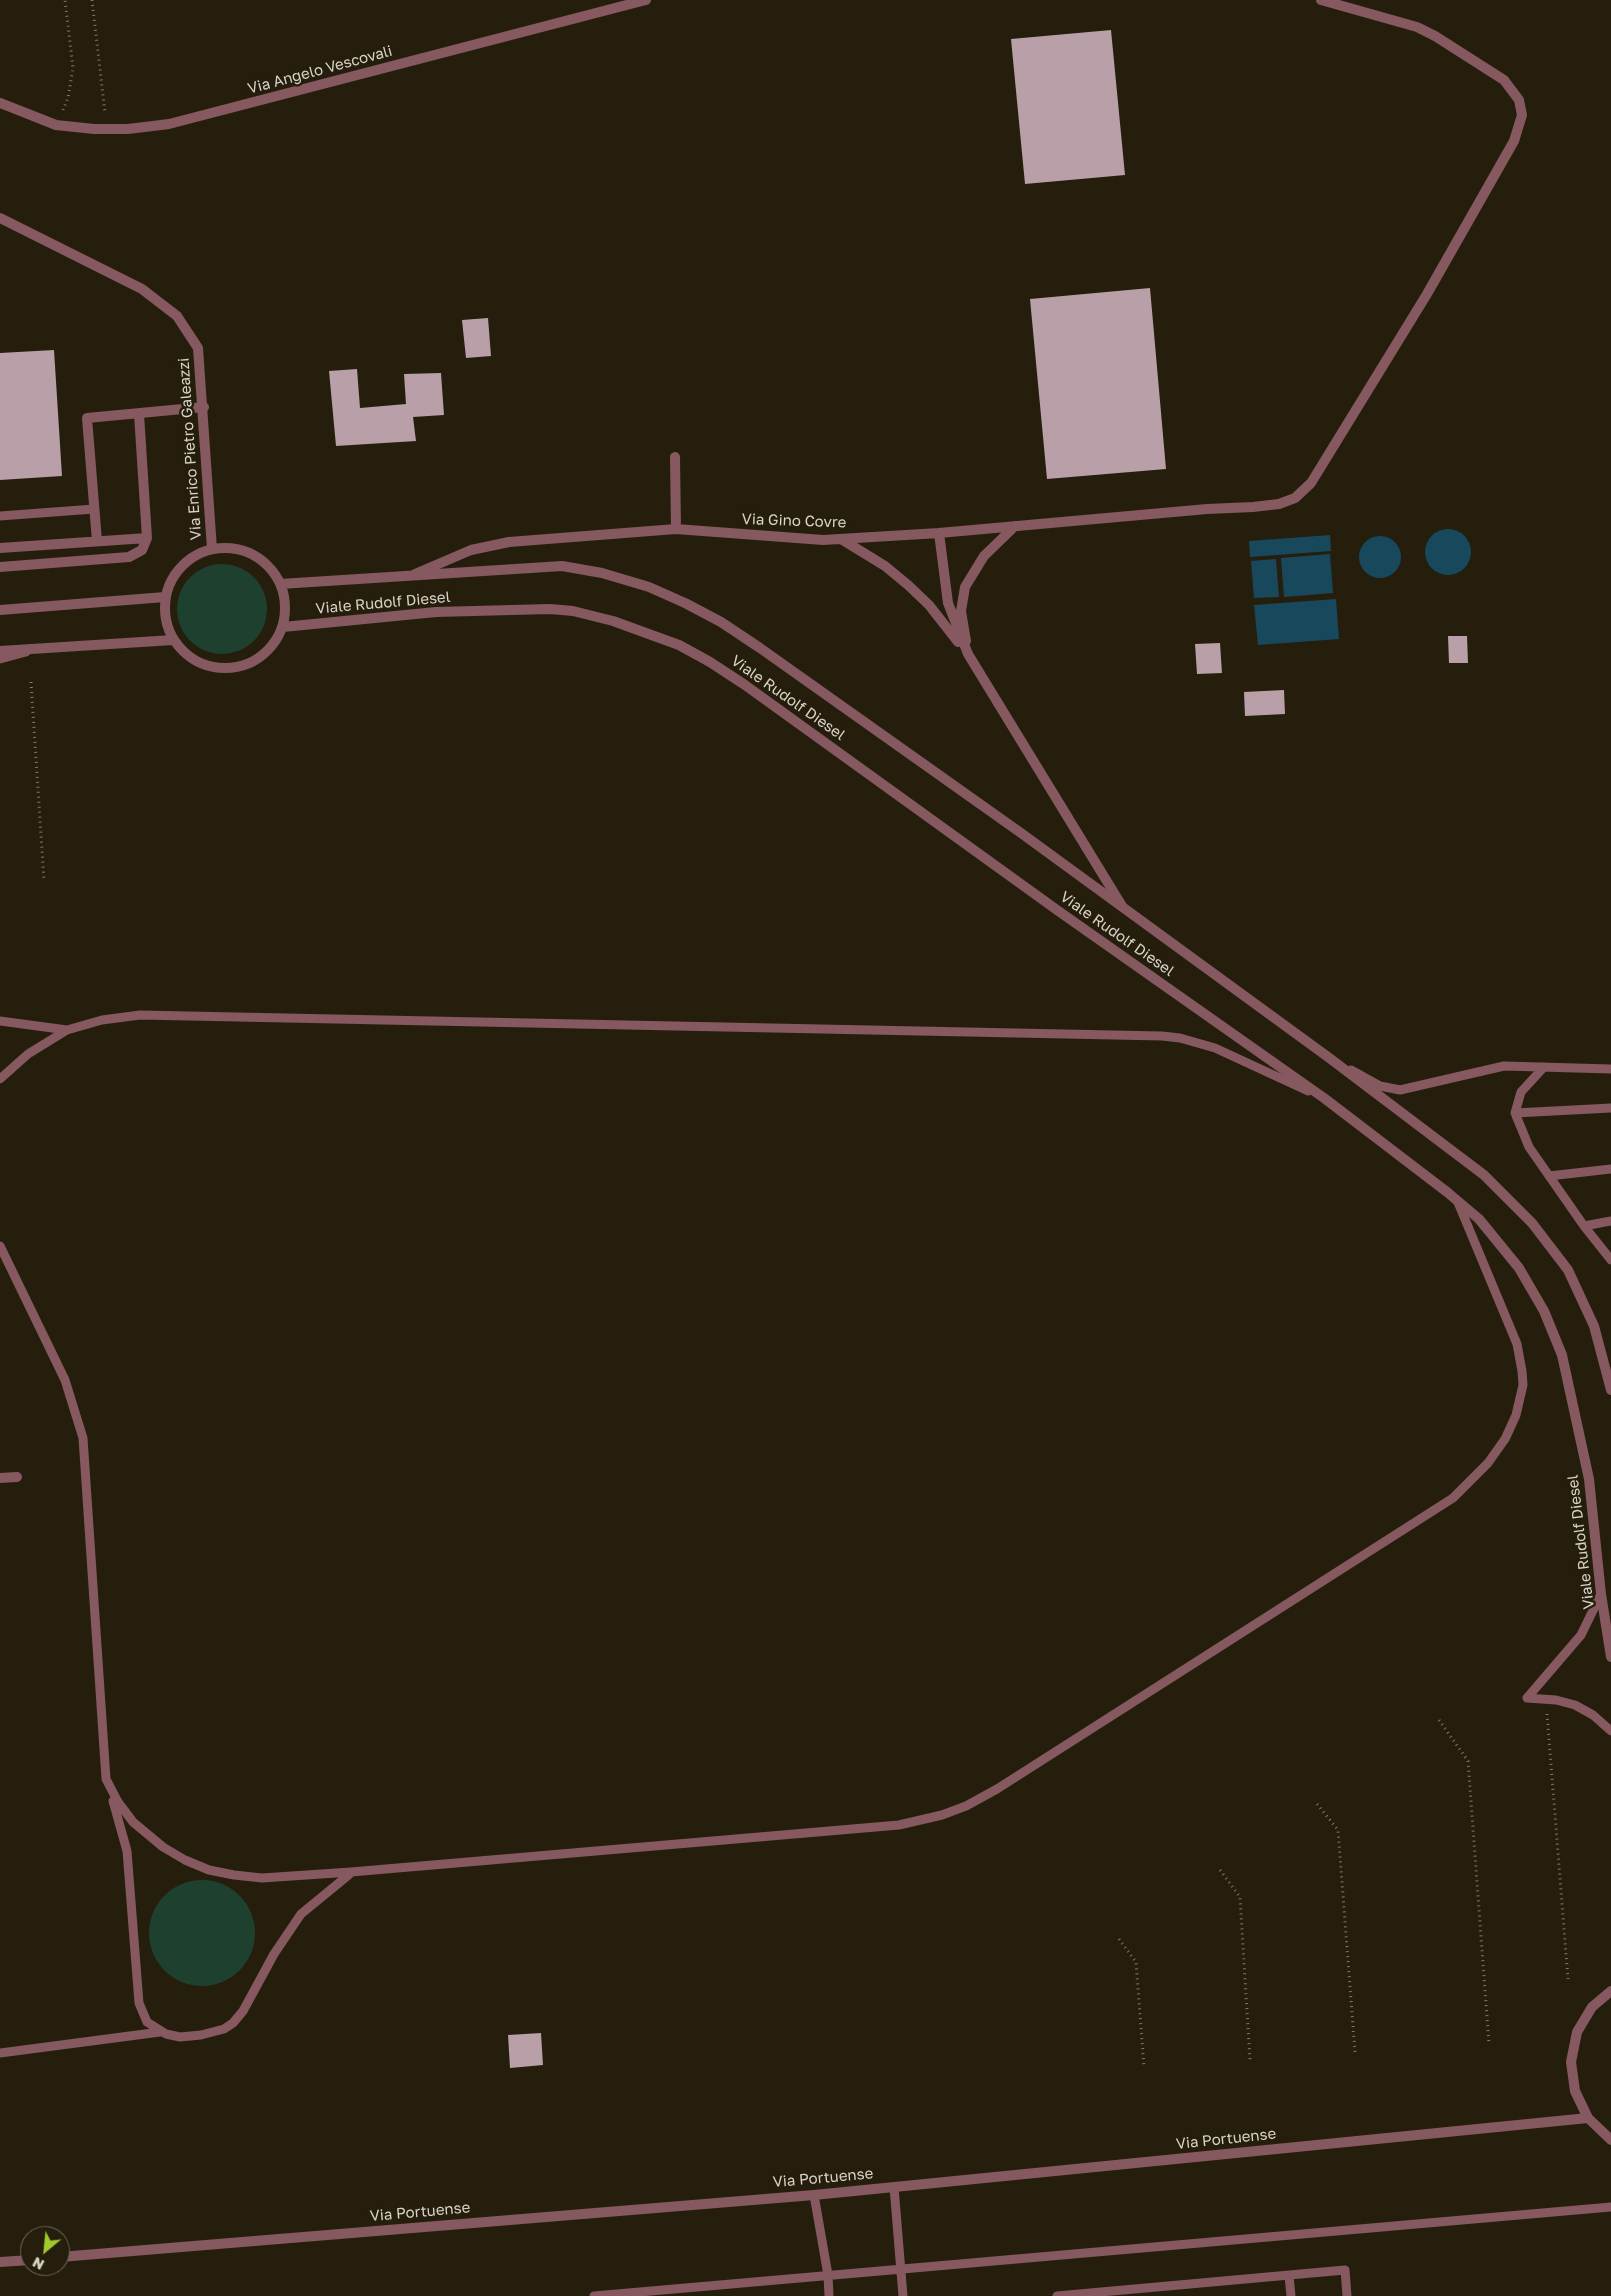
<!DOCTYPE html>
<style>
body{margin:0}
#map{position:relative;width:1611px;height:2296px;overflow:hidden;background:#261e0d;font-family:"Golos Text",sans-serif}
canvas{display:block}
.north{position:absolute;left:20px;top:2226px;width:50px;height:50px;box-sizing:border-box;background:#261e0d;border:1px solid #6d6658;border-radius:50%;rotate:208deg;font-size:14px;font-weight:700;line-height:20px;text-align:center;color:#d8d3c8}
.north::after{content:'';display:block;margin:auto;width:18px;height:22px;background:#9fca2d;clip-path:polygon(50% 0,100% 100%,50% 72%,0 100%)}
</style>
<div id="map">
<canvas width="1611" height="2296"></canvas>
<div class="north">N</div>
</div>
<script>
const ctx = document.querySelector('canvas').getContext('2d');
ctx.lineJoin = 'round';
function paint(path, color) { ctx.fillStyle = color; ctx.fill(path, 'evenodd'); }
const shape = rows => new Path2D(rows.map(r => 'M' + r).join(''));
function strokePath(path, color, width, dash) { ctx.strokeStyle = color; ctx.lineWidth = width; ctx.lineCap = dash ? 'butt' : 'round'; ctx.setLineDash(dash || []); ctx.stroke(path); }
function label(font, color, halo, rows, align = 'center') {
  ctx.font = font + ' "Golos Text",sans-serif'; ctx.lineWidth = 5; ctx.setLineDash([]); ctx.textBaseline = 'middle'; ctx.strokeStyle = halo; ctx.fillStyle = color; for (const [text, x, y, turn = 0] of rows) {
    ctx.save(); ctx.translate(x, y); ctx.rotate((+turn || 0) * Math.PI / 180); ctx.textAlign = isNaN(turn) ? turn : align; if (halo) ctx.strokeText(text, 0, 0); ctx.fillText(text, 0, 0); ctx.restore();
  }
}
const green = shape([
 '177 609a45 45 0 1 1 90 0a45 45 0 1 1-90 0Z',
 '149 1933a53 53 0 1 1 106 0a53 53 0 1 1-106 0Z'
]);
const water = shape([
 '1425 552a23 23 0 1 1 46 0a23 23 0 1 1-46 0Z',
 [1330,535,1331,551,1250,557,1249,541],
 '1359 557a21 21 0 1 1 42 0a21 21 0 1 1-42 0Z',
 [1330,554,1333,593,1284,597,1281,558],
 [1276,559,1279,597,1254,598,1251,561],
 [1336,599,1339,639,1258,645,1254,605]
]);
const building = shape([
 [1111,30,1125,175,1025,184,1011,39],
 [1150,288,1166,469,1047,479,1030,299],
 [488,318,491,356,466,358,462,320],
 [54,350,62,476,0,480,0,353],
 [357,369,360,408,406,404,404,374,441,373,444,415,413,417,416,441,336,446,329,371],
 [1448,636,1467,636,1468,663,1449,663],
 [1220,643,1222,673,1197,674,1195,644],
 [1284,690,1285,714,1245,716,1244,692],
 [541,2033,543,2065,510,2068,508,2035]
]);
const path = shape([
 [92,0,105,113],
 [63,110,68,98,73,68,65,0],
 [31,682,44,881],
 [1547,1714,1568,1979],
 [1439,1720,1468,1761,1489,2044],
 [1317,1804,1338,1830,1355,2052],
 [1220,1870,1240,1897,1250,2060],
 [1119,1939,1136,1962,1144,2067]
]);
const service = shape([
 [0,516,94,509],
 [0,659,26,652],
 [0,1021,67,1030],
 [1544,1067,1521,1092,1515,1113,1529,1147,1584,1226,1611,1260],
 [1351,1070,1380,1086,1400,1090,1504,1066,1611,1069],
 [0,1079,28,1054,67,1030,102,1020,140,1015,1162,1036,1180,1038,1215,1048,1308,1091],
 [1515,1113,1611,1108],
 [1549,1176,1611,1169],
 [1584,1226,1611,1221],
 [0,1246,65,1380,83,1438,106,1779,118,1802,133,1822,163,1847,185,1860,209,1870,234,1875,262,1878,351,1872,899,1825,942,1815,966,1806,997,1789,1453,1498,1488,1463,1505,1439,1516,1415,1523,1385,1522,1371,1517,1344,1457,1200],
 [1601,1594,1581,1635,1527,1698,1556,1700,1575,1705,1593,1715,1611,1731],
 [113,1801,127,1851,139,2003,147,2022,166,2034,180,2037,201,2035,224,2029,233,2023,243,2011,274,1954,301,1914,351,1873],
 [0,2053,160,2032],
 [894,2187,903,2296],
 [814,2195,828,2275,829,2296],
 [1289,2276,1291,2296],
 [594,2296,1611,2207],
 [1057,2296,1345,2270,1347,2296]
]);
const pedestrian = shape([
 [0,1478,17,1477]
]);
const minor = shape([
 [0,103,56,125,94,129,128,129,169,124,646,0],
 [0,218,142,289,177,316,198,348,212,549],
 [675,457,676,529],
 [939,533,948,603,968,654,1122,906],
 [841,539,885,566,908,585,929,605,958,642],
 [97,541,87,418,204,407],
 [0,548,147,538],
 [0,567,129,557,142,550,147,538,139,414],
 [415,574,471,550,509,542,676,529,823,540,939,533,1207,509,1253,507,1279,504,1295,498,1311,483,1427,294,1514,141,1522,115,1519,100,1504,80,1435,36,1417,27,1321,0],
 [966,641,961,611,965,587,984,556,1015,526]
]);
const tertiary = shape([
 '165 608a60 60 0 1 1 120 0a60 60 0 1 1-120 0Z',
 [280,584,562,566,602,573,649,587,685,603,721,622,760,648,1021,833,1328,1057,1484,1175,1532,1223,1568,1270,1594,1326,1611,1390],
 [0,610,165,597],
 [283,627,436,612,550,609,573,611,613,621,679,645,710,662,745,685,1057,910,1324,1098,1447,1192,1479,1219,1519,1268,1544,1311,1562,1355,1589,1479,1601,1594,1611,1657],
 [0,651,173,640],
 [1611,1991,1592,2007,1577,2032,1571,2062,1575,2091,1588,2118,1611,2140],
 [60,2257,814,2195,1588,2118],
 [0,2262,30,2260]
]);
const streetNames = [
 ["Via Angelo Vescovali",320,70,-15],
 ["Via Enrico Pietro Galeazzi",190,449,-94],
 ["Via Gino Covre",794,521,2],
 ["Viale Rudolf Diesel",383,603,-5],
 ["Viale Rudolf Diesel",788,698,35],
 ["Viale Rudolf Diesel",1117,934,35],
 ["Viale Rudolf Diesel",1581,1542,-97],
 ["Via Portuense",1226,2139,-6],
 ["Via Portuense",823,2178,-5],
 ["Via Portuense",420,2212,-5]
];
paint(green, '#1d412e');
paint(water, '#18485c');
paint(building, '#b89fa8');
strokePath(path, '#807a6c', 3, [1, 4]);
strokePath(service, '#86585f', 9);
strokePath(pedestrian, '#86585f', 10);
strokePath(minor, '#86585f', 10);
strokePath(tertiary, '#86585f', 10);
label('15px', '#d8d3c8', '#261e0d', streetNames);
</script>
